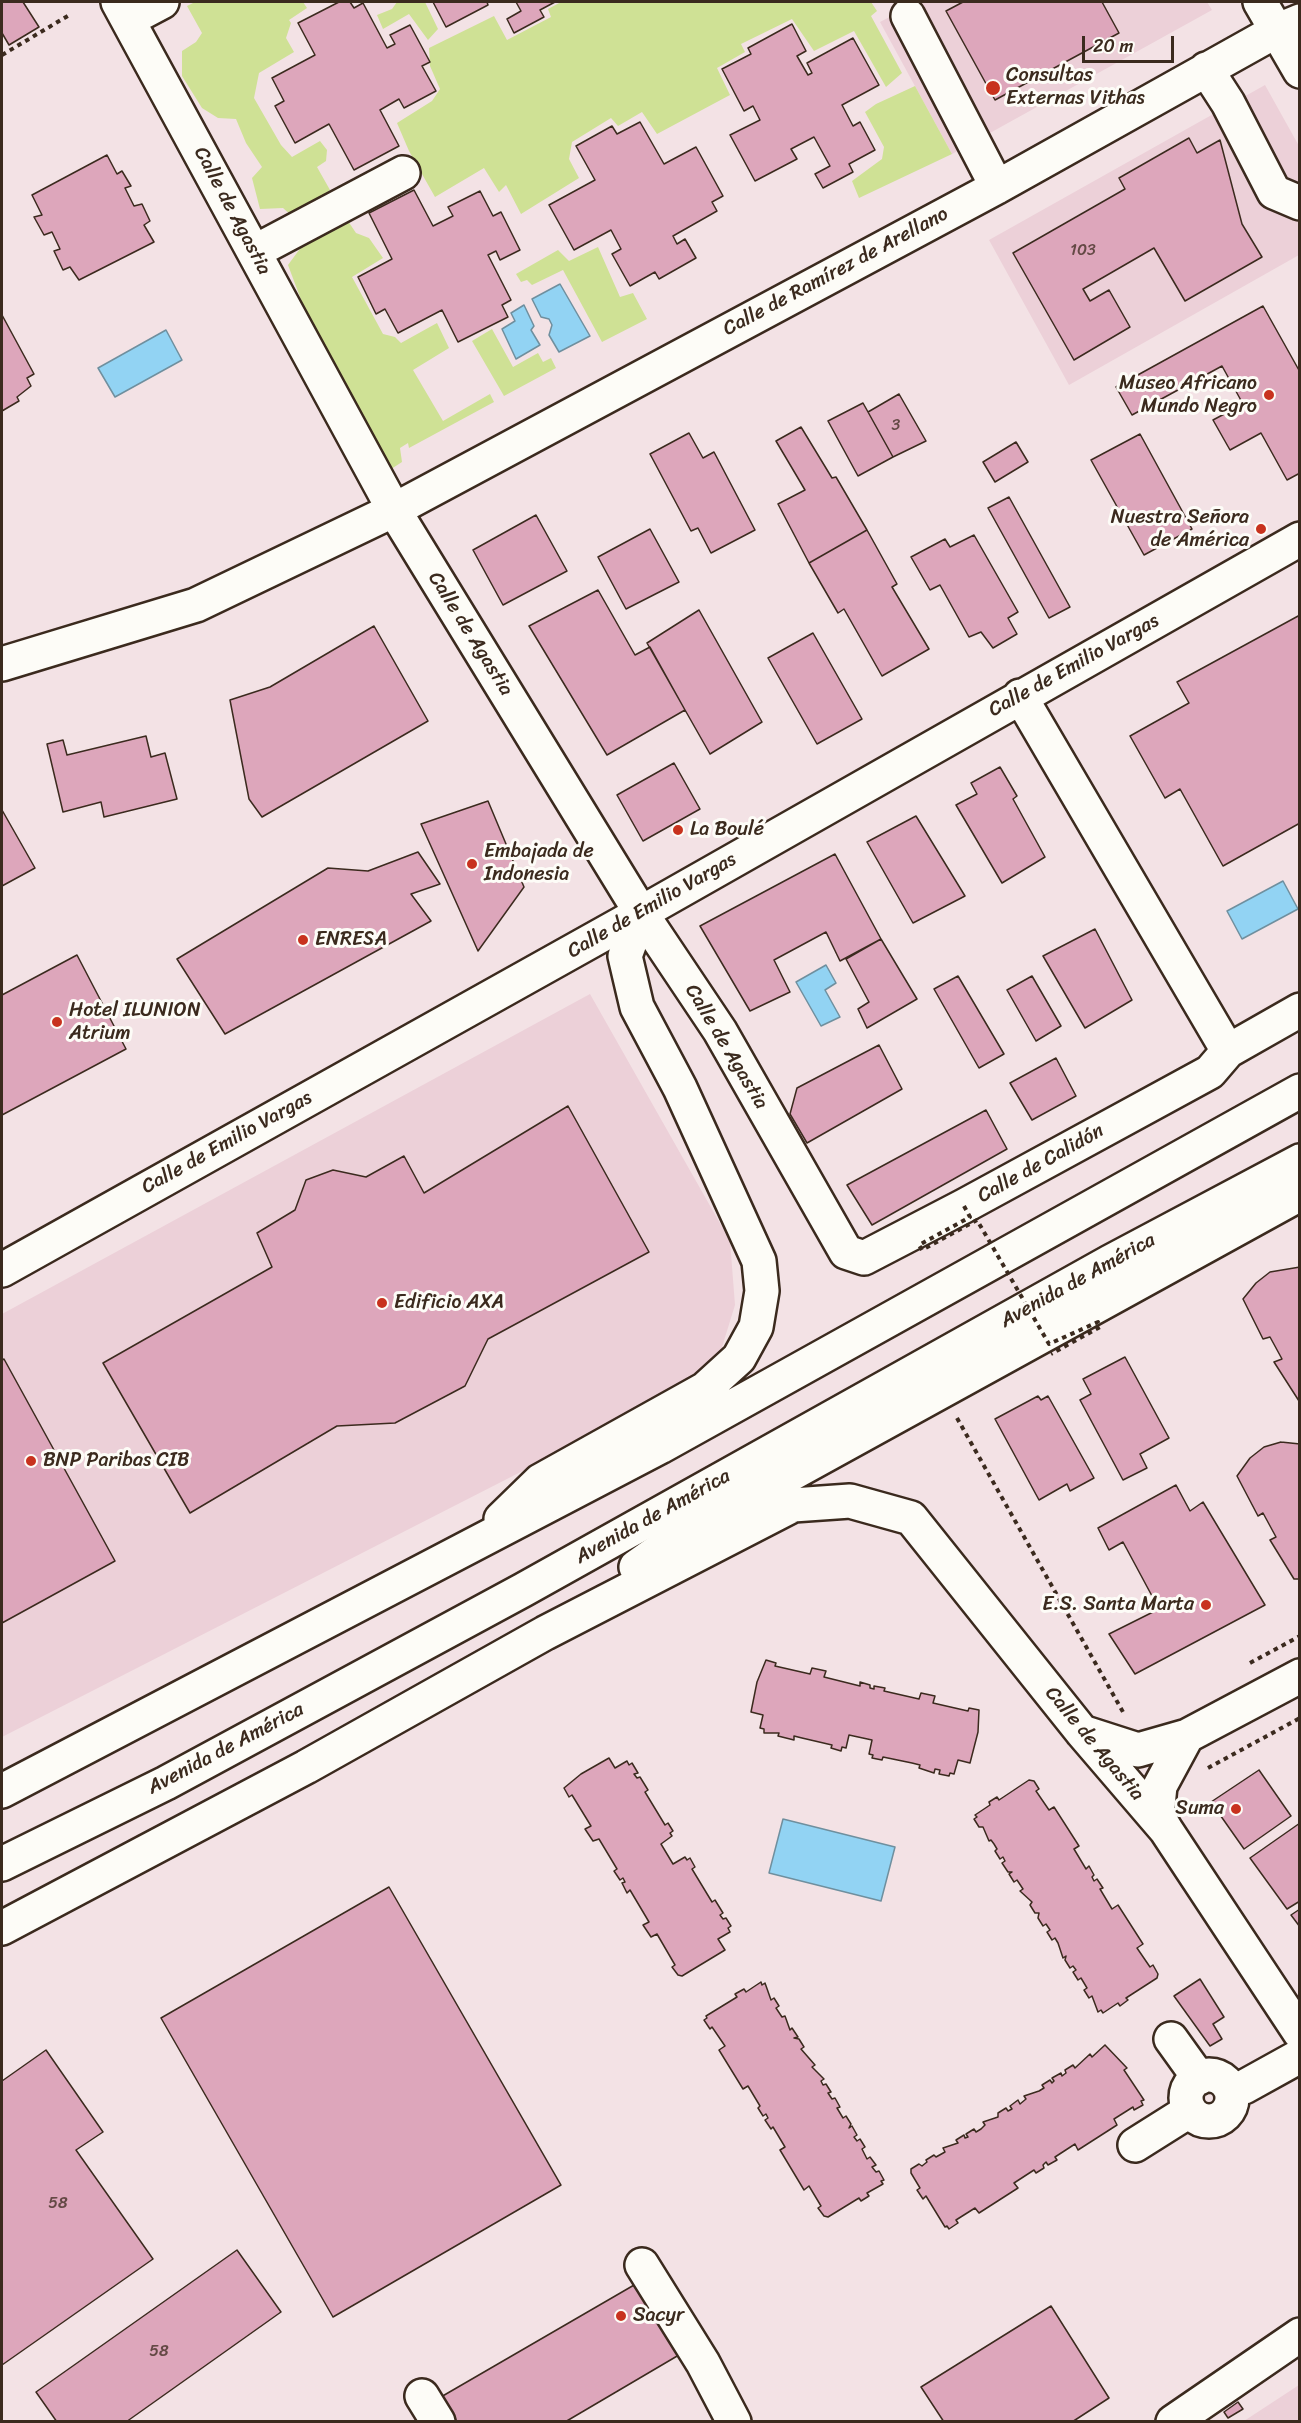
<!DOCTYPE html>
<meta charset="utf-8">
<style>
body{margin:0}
#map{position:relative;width:1301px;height:2423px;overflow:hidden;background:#f3e2e5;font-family:Sriracha,sans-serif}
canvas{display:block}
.frame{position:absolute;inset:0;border:3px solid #3b2a1e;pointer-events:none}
.scale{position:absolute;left:1082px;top:36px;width:92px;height:27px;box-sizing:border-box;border:3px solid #3b2a1e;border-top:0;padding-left:8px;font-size:18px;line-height:21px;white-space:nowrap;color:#3b2a1e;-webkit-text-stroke:4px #fdfcf7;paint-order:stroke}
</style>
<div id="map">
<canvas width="1301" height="2423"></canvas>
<div class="frame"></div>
<div class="scale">20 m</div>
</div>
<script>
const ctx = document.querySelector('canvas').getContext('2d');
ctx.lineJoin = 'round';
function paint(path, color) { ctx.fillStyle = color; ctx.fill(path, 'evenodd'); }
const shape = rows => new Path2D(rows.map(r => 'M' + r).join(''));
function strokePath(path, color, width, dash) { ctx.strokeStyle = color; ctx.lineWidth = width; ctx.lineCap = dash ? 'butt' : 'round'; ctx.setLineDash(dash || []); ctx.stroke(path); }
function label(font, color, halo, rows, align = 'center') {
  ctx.font = font + ' Sriracha,sans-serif'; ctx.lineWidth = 6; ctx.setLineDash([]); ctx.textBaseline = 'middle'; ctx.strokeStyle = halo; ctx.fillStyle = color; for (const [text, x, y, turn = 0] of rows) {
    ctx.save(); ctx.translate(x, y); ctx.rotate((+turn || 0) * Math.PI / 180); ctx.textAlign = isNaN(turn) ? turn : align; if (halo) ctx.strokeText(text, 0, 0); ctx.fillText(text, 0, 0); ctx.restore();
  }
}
const built = shape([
 [918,2,1207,2,1212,10,952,154,880,22],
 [1265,85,1299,146,1299,255,1069,385,989,240],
 [590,994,730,1241,735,1305,718,1360,595,1434,2,1737,2,1314],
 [1299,2385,1299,2421,1244,2421]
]);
const green = shape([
 [195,2,303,2,307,8,289,20,291,23,286,38,294,52,259,73,254,98,281,145,292,157,320,141,327,150,326,161,317,167,330,190,292,216,283,208,260,209,252,178,262,167,246,143,236,119,218,118,202,108,182,76,182,51,196,42,202,33,187,6],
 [397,2,425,2,438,29,428,40,409,14,383,29,377,15,392,9],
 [561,2,871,2,877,11,871,16,902,73,886,87,854,31,814,51,792,19,741,44,745,52,717,68,730,95,657,134,642,112,618,126,611,118,572,142,569,159,579,178,521,214,506,185,499,192,484,168,435,197,409,151,397,123,432,101,440,89,430,66,429,48,494,16,507,40,551,17,548,9],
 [915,86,952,154,859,198,852,181,882,159,884,147,865,112,876,104],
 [344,215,356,233,369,238,383,258,352,277,383,334,395,337,401,343,437,323,449,348,413,370,443,421,490,394,494,402,409,448,408,443,400,448,402,462,385,473,303,321,303,305,288,265,313,231],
 [598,247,620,297,633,293,647,319,602,342,563,270,532,285,527,280,521,282,516,274,558,250,569,261],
 [492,329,513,367,538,353,543,362,551,358,556,368,504,396,472,341]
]);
const water = shape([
 [560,284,590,336,559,352,549,335,552,325,549,319,541,317,532,299,560,284],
 [524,305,534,326,531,330,540,345,516,359,502,329,515,321,511,313,524,305],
 [166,330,182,360,115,397,98,368,166,330],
 [1283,881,1298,909,1242,939,1227,911,1283,881],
 [826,965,836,983,825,990,840,1017,821,1026,796,982,826,965],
 [783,1819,895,1847,881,1901,769,1873,783,1819]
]);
const building = shape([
 [2,2,23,2,39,27,9,45,2,33,2,2],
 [339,2,350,2,354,8,363,3,387,48,395,44,390,35,410,25,430,62,422,66,436,91,404,108,399,99,380,110,399,146,354,170,329,124,295,143,275,106,284,101,272,78,315,55,298,23,339,2],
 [433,2,487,2,488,5,446,27,433,2],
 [516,2,555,2,540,10,544,17,514,33,507,19,521,11,516,2],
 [963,2,1102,2,1119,33,995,100,946,11,963,2],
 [792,24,806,51,797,56,808,75,812,73,807,63,853,38,879,85,842,105,853,126,860,122,875,150,849,164,853,172,823,188,815,174,830,166,814,137,791,149,797,159,755,181,730,135,760,120,753,106,744,111,722,69,751,54,748,48,792,24],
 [640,122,664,164,696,147,723,196,712,202,717,211,673,236,677,244,685,239,696,258,659,279,655,272,630,286,612,254,621,249,611,230,574,250,549,205,595,180,576,146,612,126,617,134,640,122],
 [1189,138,1197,153,1220,140,1242,224,1262,257,1185,301,1154,248,1083,289,1090,301,1109,290,1130,327,1074,360,1013,253,1125,189,1119,178,1189,138],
 [107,155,117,174,122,171,131,186,125,188,134,206,142,204,150,221,144,225,154,242,79,280,70,267,63,270,54,251,60,249,52,232,44,235,34,217,42,215,32,195,107,155],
 [414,190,433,226,453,216,448,207,480,191,493,216,501,212,520,250,500,260,496,251,488,255,511,300,502,305,508,317,458,342,442,310,398,333,385,309,376,314,358,277,392,259,369,213,414,190],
 [1263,306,1300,372,1300,473,1287,480,1261,433,1230,450,1213,420,1243,404,1222,366,1132,415,1116,387,1263,306],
 [2,315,34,374,27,378,31,386,17,397,19,401,2,411,2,315],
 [899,394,926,441,893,457,868,412,899,394],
 [863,403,893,457,858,476,828,421,863,403],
 [801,427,832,478,836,477,867,530,809,563,778,504,805,490,776,441,801,427],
 [689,433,703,458,714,452,755,530,711,553,698,528,691,531,650,454,689,433],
 [1140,434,1192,529,1144,555,1091,460,1140,434],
 [1016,442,1028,462,995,482,983,462,1016,442],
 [1009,497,1070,607,1049,618,988,508,1009,497],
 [536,515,567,571,503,605,473,550,536,515],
 [650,529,679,582,626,609,598,557,650,529],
 [867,530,897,584,892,587,929,649,882,676,844,609,838,613,809,563,867,530],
 [974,535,1018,612,1008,618,1017,634,993,648,981,632,969,637,940,585,930,590,911,557,945,539,950,547,974,535],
 [598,590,635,655,650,647,685,710,607,755,529,626,598,590],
 [699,610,762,722,710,754,647,643,699,610],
 [1300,615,1300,823,1223,866,1180,789,1165,798,1130,736,1189,703,1177,682,1300,615],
 [374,626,428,721,262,817,249,799,230,700,270,687,374,626],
 [813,633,862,719,817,744,768,658,813,633],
 [146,736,151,757,165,753,177,799,104,817,101,802,63,812,47,744,63,740,67,755,146,736],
 [674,763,700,809,643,841,617,795,674,763],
 [1000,767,1017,796,1013,799,1045,857,1002,883,956,805,977,794,971,783,1000,767],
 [488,801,524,887,478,951,421,824,488,801],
 [2,810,35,868,2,886,2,810],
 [916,816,965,896,913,923,867,842,916,816],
 [418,852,440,884,411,894,431,921,225,1034,177,959,328,868,368,871,418,852],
 [835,854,881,939,840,961,826,932,774,960,790,992,750,1011,700,926,835,854],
 [1095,929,1132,1000,1085,1028,1043,956,1095,929],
 [881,939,917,999,867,1028,858,1009,869,1002,846,959,881,939],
 [77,955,126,1049,2,1115,2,995,77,955],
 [958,976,1004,1054,979,1068,934,989,958,976],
 [1032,976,1061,1026,1036,1041,1007,990,1032,976],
 [879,1045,902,1089,807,1143,790,1114,797,1088,879,1045],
 [1056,1058,1076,1096,1032,1120,1010,1083,1056,1058],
 [568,1106,649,1252,488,1339,465,1386,395,1423,337,1426,190,1513,103,1363,272,1267,257,1233,295,1210,306,1180,333,1170,366,1177,404,1156,424,1193,568,1106],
 [986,1110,1007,1149,872,1225,847,1185,986,1110],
 [1300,1267,1300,1401,1299,1401,1274,1362,1282,1359,1270,1337,1263,1339,1243,1299,1256,1283,1270,1272,1300,1267],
 [1125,1357,1169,1438,1140,1454,1147,1468,1123,1480,1080,1400,1091,1394,1083,1379,1125,1357],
 [4,1359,115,1561,2,1623,2,1360,4,1359],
 [1038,1396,1041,1400,1048,1396,1094,1478,1070,1491,1067,1484,1039,1500,995,1419,1038,1396],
 [1281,1442,1300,1444,1300,1579,1294,1579,1270,1540,1276,1537,1263,1513,1258,1516,1237,1476,1250,1458,1264,1447,1281,1442],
 [1176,1485,1190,1511,1203,1502,1265,1605,1135,1674,1109,1634,1159,1609,1123,1542,1109,1550,1098,1528,1176,1485],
 [766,1660,776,1663,775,1666,810,1674,812,1668,826,1671,824,1677,860,1686,860,1682,870,1685,870,1688,874,1689,874,1686,885,1688,884,1691,919,1699,921,1693,935,1696,933,1703,968,1711,969,1708,979,1710,978,1732,970,1763,958,1760,954,1774,950,1773,949,1776,939,1774,940,1770,935,1769,934,1773,919,1768,920,1765,912,1763,883,1757,882,1760,872,1758,873,1755,869,1754,872,1740,849,1735,846,1748,842,1747,841,1751,831,1748,832,1745,802,1738,794,1736,794,1740,778,1736,779,1733,764,1733,764,1729,760,1728,763,1715,751,1712,757,1682,766,1660],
 [609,1758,615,1768,627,1761,629,1765,632,1763,638,1773,634,1774,637,1778,640,1777,648,1790,645,1792,665,1825,668,1823,673,1831,670,1833,672,1836,661,1844,673,1864,685,1857,687,1860,690,1858,695,1867,692,1869,712,1902,715,1900,723,1913,720,1915,723,1919,726,1918,731,1926,728,1928,730,1932,718,1939,725,1950,682,1976,678,1975,672,1967,675,1965,657,1934,651,1937,643,1925,649,1922,630,1890,627,1893,622,1883,625,1882,623,1878,620,1880,614,1871,617,1869,599,1839,593,1841,585,1829,591,1826,572,1795,569,1797,564,1788,581,1774,609,1758],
 [1259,1770,1291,1816,1244,1849,1211,1802,1259,1770],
 [1029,1780,1034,1781,1039,1789,1036,1791,1049,1810,1054,1807,1079,1846,1074,1849,1086,1869,1089,1866,1094,1875,1092,1877,1094,1881,1097,1879,1103,1888,1100,1889,1112,1909,1118,1905,1143,1944,1137,1948,1150,1967,1153,1965,1158,1974,1157,1978,1126,1998,1128,2000,1120,2006,1118,2003,1103,2013,1101,2010,1098,2012,1092,1996,1089,1998,1084,1990,1087,1988,1081,1978,1078,1980,1073,1972,1076,1970,1073,1966,1070,1968,1065,1960,1066,1956,1063,1958,1058,1943,1055,1938,1052,1940,1047,1932,1050,1930,1046,1924,1043,1926,1038,1918,1039,1913,1035,1913,1030,1905,1032,1902,1020,1891,1023,1889,1017,1880,1014,1882,1009,1874,1012,1872,1008,1872,1002,1863,1005,1861,1003,1857,1000,1859,995,1851,997,1849,994,1844,991,1840,989,1841,983,1827,979,1827,974,1819,977,1817,975,1815,990,1805,989,1802,997,1797,999,1800,1029,1780],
 [1300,1823,1300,1901,1287,1909,1250,1858,1300,1823],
 [389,1887,561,2185,333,2317,161,2018,389,1887],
 [1300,1909,1300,1927,1291,1915,1300,1909],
 [1200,1979,1224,2017,1213,2024,1222,2039,1210,2046,1174,1996,1200,1979],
 [761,1982,762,1985,765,1983,771,2000,774,1998,779,2006,776,2008,782,2017,785,2016,790,2030,792,2028,798,2037,794,2038,799,2039,804,2047,801,2049,815,2065,812,2067,824,2079,821,2081,823,2085,826,2084,831,2092,828,2093,832,2099,835,2098,840,2107,837,2108,843,2118,846,2116,851,2124,849,2128,852,2126,857,2135,854,2137,857,2141,860,2139,865,2147,862,2149,867,2159,870,2157,876,2165,872,2167,876,2172,879,2171,884,2180,881,2181,883,2184,867,2193,869,2196,861,2201,859,2198,828,2217,824,2216,818,2208,821,2206,809,2186,804,2190,780,2150,785,2147,773,2127,771,2129,765,2120,768,2118,766,2114,763,2116,758,2108,760,2106,748,2086,743,2089,719,2050,725,2046,712,2027,710,2029,704,2020,707,2018,706,2016,737,1997,735,1994,744,1989,746,1992,761,1982],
 [1105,2045,1127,2068,1124,2070,1144,2100,1141,2101,1143,2105,1134,2110,1133,2107,1114,2119,1117,2125,1078,2150,1075,2144,1055,2157,1057,2160,1048,2165,1046,2162,1043,2165,1044,2168,1036,2173,1034,2170,1014,2183,1018,2188,979,2213,975,2208,956,2220,958,2223,949,2229,947,2226,945,2227,926,2196,923,2199,917,2190,920,2188,911,2173,911,2169,919,2164,922,2166,927,2162,926,2160,934,2155,936,2157,945,2152,943,2148,958,2143,956,2140,964,2135,965,2138,968,2137,966,2134,974,2129,976,2132,981,2129,985,2125,983,2122,998,2117,998,2113,1006,2108,1008,2111,1012,2109,1010,2106,1018,2100,1020,2104,1026,2099,1024,2096,1039,2091,1044,2088,1042,2085,1050,2080,1052,2083,1054,2081,1052,2078,1061,2073,1062,2076,1066,2073,1065,2070,1073,2065,1075,2068,1090,2054,1092,2057,1105,2045],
 [46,2050,103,2132,76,2150,153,2259,2,2365,2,2081,46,2050],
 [237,2250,281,2312,126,2422,57,2422,36,2392,237,2250],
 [641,2281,684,2352,565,2422,445,2422,434,2401,641,2281],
 [1051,2306,1109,2398,1072,2422,944,2422,921,2387,1051,2306],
 [1238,2402,1243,2409,1228,2418,1224,2412,1238,2402]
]);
const path = shape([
 [2,55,71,14],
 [957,1418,1123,1712],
 [1250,1663,1300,1636],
 [1208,1768,1300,1718]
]);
const minor = shape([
 [118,2,394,510,641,913,720,1031,846,1252,864,1258,964,1206,1210,1072,1228,1051,1300,1010],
 [908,16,997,187],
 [128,20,162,2],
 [1206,69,1228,103,1274,192,1300,203],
 [254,252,403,173],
 [2,664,196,605,394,510,997,187,1276,31,1300,21],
 [1020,696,1228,1051],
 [2,1270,641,913,1300,539],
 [636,1567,684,1533,1300,1194],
 [1082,1732,1138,1750,1187,1736,1300,1676],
 [1166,1830,1157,1815,1160,1786,1187,1736],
 [2,1928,306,1767,545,1633,793,1505,850,1501,911,1518,1082,1732,1166,1830,1300,2033],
 [1171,2039,1199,2078],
 '1186 2098a23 23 0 1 1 46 0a23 23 0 1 1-46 0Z',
 [1231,2089,1244,2087,1300,2056],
 [1135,2145,1189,2111],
 [642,2265,703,2363,734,2422],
 [422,2396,438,2422],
 [1173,2422,1300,2335]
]);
const major = shape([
 [1260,2,1300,71]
]);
const highway = shape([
 [501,1519,540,1481,705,1389,739,1358,756,1327,762,1291,759,1261,680,1088,637,1007,625,956,641,913],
 [2,1791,660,1447,1300,1091],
 [2,1864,166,1783,523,1590,1110,1262,1300,1161]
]);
const pathBridge = shape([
 [964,1206,970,1217,919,1245,922,1250,977,1220,1049,1344,1098,1322,1100,1327,1051,1354]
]);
const markers = [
 [993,88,8,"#c8321e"],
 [1269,395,6,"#c8321e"],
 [1261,529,6,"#c8321e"],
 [678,830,6,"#c8321e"],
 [472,864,6,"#c8321e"],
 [303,940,6,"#c8321e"],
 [57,1022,6,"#c8321e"],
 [382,1303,6,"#c8321e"],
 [31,1461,6,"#c8321e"],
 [1206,1605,6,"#c8321e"],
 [1236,1809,6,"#c8321e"],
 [621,2316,6,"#c8321e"]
];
const numberNames = [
 ["103",1083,251],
 ["3",896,426],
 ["58",58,2204],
 ["58",159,2352]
];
const poiNames = [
 ["Consultas",1006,76],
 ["Externas Vithas",1006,99],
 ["Museo Africano",1257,384,"right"],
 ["Mundo Negro",1257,407,"right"],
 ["Nuestra Señora",1249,518,"right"],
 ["de América",1249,541,"right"],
 ["La Boulé",690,830],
 ["Embajada de",484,852],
 ["Indonesia",484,875],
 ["ENRESA",315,940],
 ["Hotel ILUNION",69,1011],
 ["Atrium",69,1034],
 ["Edificio AXA",394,1303],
 ["BNP Paribas CIB",43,1461],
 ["E.S. Santa Marta",1194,1605,"right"],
 ["Suma",1224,1809,"right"],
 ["Sacyr",633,2316]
];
const streetNames = [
 ["Calle de Agastia",232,211,62],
 ["Calle de Ramírez de Arellano",836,272,-28],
 ["Calle de Agastia",470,634,58],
 ["Calle de Emilio Vargas",1074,666,-29],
 ["Calle de Emilio Vargas",652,906,-30],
 ["Calle de Agastia",726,1047,59],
 ["Calle de Emilio Vargas",227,1143,-29],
 ["Calle de Calidón",1041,1164,-29],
 ["Avenida de América",1078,1281,-29],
 ["Avenida de América",653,1517,-29],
 ["Calle de Agastia",1094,1744,50],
 ["Avenida de América",226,1749,-28]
];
paint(built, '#ecd0d8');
paint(green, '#cfe195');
paint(water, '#92d3f3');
strokePath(water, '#6f8f9e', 1.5);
paint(building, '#dda6bb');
strokePath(building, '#3b2a1e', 1.5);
strokePath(minor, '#3b2a1e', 38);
strokePath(major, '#3b2a1e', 38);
strokePath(highway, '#3b2a1e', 38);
strokePath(path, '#3b2a1e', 4, [4.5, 4.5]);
strokePath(minor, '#fdfcf7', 33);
strokePath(major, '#fdfcf7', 33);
strokePath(highway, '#fdfcf7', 33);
strokePath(pathBridge, '#3b2a1e', 4, [4.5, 4.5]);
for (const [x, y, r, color] of markers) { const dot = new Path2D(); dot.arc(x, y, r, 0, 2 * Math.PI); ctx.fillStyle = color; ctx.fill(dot); strokePath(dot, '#fdfcf7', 2); }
label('16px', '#644945', null, numberNames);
label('20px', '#3b2a1e', '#fdfcf7', poiNames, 'left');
label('20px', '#3b2a1e', '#fdfcf7', streetNames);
</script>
